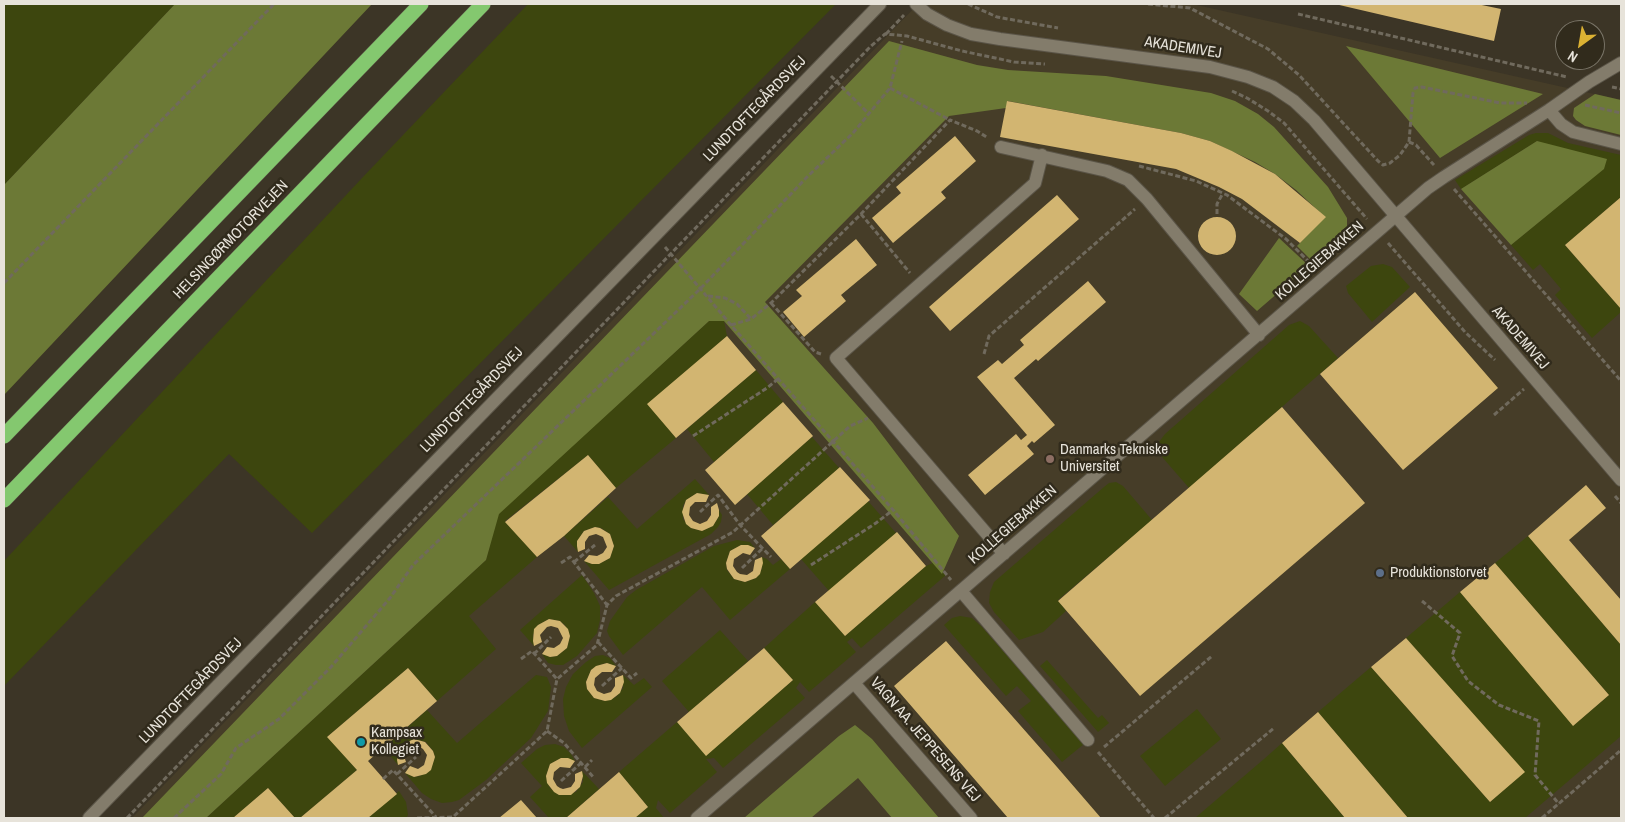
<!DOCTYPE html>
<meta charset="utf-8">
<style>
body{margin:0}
#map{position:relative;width:1625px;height:822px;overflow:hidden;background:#3c3526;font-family:"Archivo Narrow",sans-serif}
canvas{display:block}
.frame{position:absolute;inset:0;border:5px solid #e7e3da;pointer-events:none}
.north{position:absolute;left:1555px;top:20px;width:50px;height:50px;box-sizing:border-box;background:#312b1c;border:1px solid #7a7568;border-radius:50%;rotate:212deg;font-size:14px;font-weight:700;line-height:20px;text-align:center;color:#e7e3da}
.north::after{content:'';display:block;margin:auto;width:18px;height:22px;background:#dcb233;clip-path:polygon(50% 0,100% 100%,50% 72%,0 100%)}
</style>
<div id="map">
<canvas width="1625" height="822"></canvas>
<div class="frame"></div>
<div class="north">N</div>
</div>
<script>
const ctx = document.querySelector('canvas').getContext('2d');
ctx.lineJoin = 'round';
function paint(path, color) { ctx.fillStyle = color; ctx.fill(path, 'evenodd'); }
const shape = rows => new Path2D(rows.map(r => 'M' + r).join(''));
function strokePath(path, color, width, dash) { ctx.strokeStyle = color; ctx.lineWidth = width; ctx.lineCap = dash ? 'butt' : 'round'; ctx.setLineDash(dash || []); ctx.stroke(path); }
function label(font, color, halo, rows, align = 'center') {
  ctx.font = font + ' "Archivo Narrow",sans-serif'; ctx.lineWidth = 5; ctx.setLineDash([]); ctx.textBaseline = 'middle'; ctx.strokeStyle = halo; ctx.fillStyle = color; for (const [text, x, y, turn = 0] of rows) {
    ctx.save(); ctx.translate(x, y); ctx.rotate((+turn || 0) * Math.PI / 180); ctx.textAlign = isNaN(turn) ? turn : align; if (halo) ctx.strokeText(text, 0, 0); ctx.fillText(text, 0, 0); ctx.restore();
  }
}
const built = shape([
 [918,4,1192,4,1621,100,1621,818,132,818]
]);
const green = shape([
 [4,4,175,4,4,185],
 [528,4,836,4,312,533,229,454,4,686,4,561,362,178],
 [1536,133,1548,133,1568,143,1621,155,1621,197,1565,245,1621,309,1621,312,1592,338,1555,295,1561,289,1540,264,1533,270,1511,245,1603,169,1537,141,1461,189,1455,180,1529,135],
 [1383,264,1392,267,1410,287,1372,322,1348,293,1346,286,1371,266],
 [709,321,724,321,727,336,648,404,676,438,616,488,588,455,505,521,537,557,469,616,496,649,437,701,408,668,328,736,357,770,300,818,295,818,268,788,233,818,206,818,486,560,498,514],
 [1300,321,1309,326,1338,358,1189,488,1163,458,1159,450,1159,442,1165,434,1289,325],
 [756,370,783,402,714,462,687,429],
 [812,437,839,468,773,525,747,494],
 [695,479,709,495,697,493,686,500,683,506,683,519,691,528,702,531,713,526,719,516,719,510,722,515,721,522,718,527,711,534,609,590,584,561,592,564,599,564,610,558,614,546,610,534,601,528,595,527,584,531,577,541,578,552,564,536,608,497,637,529],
 [1116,482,1123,486,1152,520,1058,600,1066,611,1043,632,1019,640,994,612,989,603,990,592,994,582,1104,487,1109,483],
 [868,501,896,533,829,591,801,559],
 [1528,536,1621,645,1621,736,1525,818,1408,818,1318,712,1371,667,1490,802,1524,772,1406,638,1460,592,1574,725,1609,695,1495,563],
 [737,540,750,542,755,548,748,545,741,545,730,551,726,563,727,570,734,579,745,582,756,578,762,569,762,557,767,559,773,565,781,559,790,569,730,620,702,587,623,655,609,636,607,631,610,621,627,597,636,590,714,546],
 [935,562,946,575,861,648,852,638,847,642,856,652,809,692,800,682,796,688,805,698,723,768,714,758,706,759,717,772,670,813,658,800,656,808,664,818,635,818,648,807,619,772,677,722,706,755,793,680,764,648,815,602,845,636,926,566],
 [582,575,594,593,600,606,600,620,597,633,577,656,563,665,556,665,548,663,542,654,550,657,557,656,567,648,570,636,565,625,560,621,549,619,538,625,533,635,534,646,520,630],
 [960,616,972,618,982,627,1084,744,1062,762,1018,711,1031,701,1017,686,1006,696,944,625,952,618],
 [720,630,748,661,689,712,662,681],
 [603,655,610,658,616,666,607,663,602,664,591,670,586,682,587,689,594,698,605,701,616,697,623,688,623,675,634,685,644,678,652,687,582,748,569,731,564,716,563,699,566,687,573,674,586,662,595,656],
 [1047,660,1098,718,1102,715,1109,723,1098,732,1040,666],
 [536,675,547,677,551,687,548,711,531,738,486,780,459,800,452,802,442,803,431,799,422,793,405,773,414,777,420,776,431,769,435,757,433,751,426,742,414,739,403,744,397,754,398,765,384,748,427,710,457,743],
 [1197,709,1221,739,1165,786,1140,756],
 [1282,743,1345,818,1195,818,1264,759],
 [555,744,564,747,571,754,575,761,561,758,550,764,546,776,550,788,559,795,565,795,576,792,583,782,582,771,599,789,566,818,549,818,530,797,542,786,521,763,537,749,545,745],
 [399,791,406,802,408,815,406,818,368,818]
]);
const forest = shape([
 [175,4,372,4,4,395,4,185],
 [889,41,977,65,1008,70,1106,76,1211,93,1235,101,1258,114,1274,127,1328,187,1347,218,1347,227,1345,234,1314,263,1297,246,1325,217,1296,190,1275,174,1255,162,1210,141,1181,133,1008,101,1006,108,949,116,765,302,873,423,959,536,942,574,724,321,709,321,499,514,486,560,206,818,142,818],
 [1346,46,1543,94,1440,158],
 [1595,94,1621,100,1621,135,1585,126,1576,120,1573,116,1574,108],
 [1537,141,1607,159,1604,169,1511,245,1461,189],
 [1279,238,1309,266,1257,311,1239,294],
 [855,725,872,739,939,818,892,818,858,778,811,818,744,818,839,736]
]);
const building = shape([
 [1335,4,1477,4,1501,9,1494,41],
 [1007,101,1181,133,1210,141,1232,151,1275,174,1326,217,1300,243,1242,199,1219,187,1176,169,1000,137],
 [955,136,976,161,941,192,946,198,893,243,872,218,901,193,896,187],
 [1057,195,1079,219,950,331,929,307],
 [1621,197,1621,309,1565,245],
 '1198 236a19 19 0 1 1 38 0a19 19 0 1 1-38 0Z',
 [856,239,877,265,841,295,846,301,804,337,783,312,802,296,796,290],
 [1088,281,1106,302,1038,361,1036,359,1014,378,1055,425,1034,443,1032,441,1027,446,1034,454,985,495,968,475,1016,434,1021,440,1027,435,977,377,998,360,1002,364,1024,345,1020,340],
 [1415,292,1498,388,1403,470,1320,374],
 [727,336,756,370,676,438,647,404],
 [783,402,813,436,735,505,705,470],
 [1282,407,1365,503,1140,696,1058,601],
 [588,455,616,488,564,536,537,557,505,522],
 [840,467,870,500,790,569,761,536],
 [1586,485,1606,508,1569,540,1621,600,1621,645,1528,536],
 [697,493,709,495,706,502,695,502,690,507,689,515,693,521,700,524,707,521,711,515,711,507,717,503,719,510,719,516,713,526,702,531,691,528,686,524,682,512,686,500],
 [595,527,600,528,610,534,614,546,610,558,599,564,592,564,584,561,589,555,597,556,603,553,607,547,603,537,596,534,589,536,585,542,585,549,578,552,577,546,577,541,584,531],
 [897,532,926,566,845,636,815,602],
 [741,545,748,545,755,548,750,555,743,553,734,559,733,566,737,572,740,574,747,575,753,571,755,560,762,557,763,563,760,574,756,578,745,582,734,579,727,569,726,563,730,551],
 [1495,563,1609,695,1573,726,1460,592],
 [549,619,560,621,568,629,570,636,567,648,557,656,550,657,542,654,547,647,554,648,560,644,563,638,558,628,551,626,547,627,540,635,542,642,534,646,533,641,534,629,538,625],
 [1406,638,1525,772,1490,802,1371,667],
 [946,641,1057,767,1101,818,1008,818,894,686],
 [764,648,793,680,706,756,677,722],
 [607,663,616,666,612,672,602,672,595,678,594,685,597,691,604,694,611,692,615,686,615,678,623,675,624,682,620,693,611,700,605,701,594,698,587,689,586,682,591,670,596,666],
 [408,668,437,701,368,761,397,794,368,818,300,818,357,770,327,737],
 [1318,712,1408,818,1345,818,1282,743],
 [414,739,425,742,433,751,435,757,431,770,426,774,414,777,405,773,410,766,418,769,424,765,427,755,423,749,420,747,412,747,407,751,405,759,406,762,398,765,397,760,400,748,403,744],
 [561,758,568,758,575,761,570,768,560,767,554,772,553,779,557,786,560,788,563,789,571,787,575,781,575,774,582,771,583,776,580,787,571,795,559,795,554,792,547,783,546,776,550,764],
 [619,772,648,807,635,818,566,818],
 [268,788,295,818,233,818],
 [521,800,537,818,499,818]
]);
const path = shape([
 [968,4,997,17,1058,28],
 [1148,4,1190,8,1268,49,1299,75,1378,161,1383,165,1390,163,1400,155,1409,142,1413,93,1415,88,1422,87,1500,103,1527,103],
 [1298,14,1567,77],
 [886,34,904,15],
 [831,76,869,114],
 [1612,87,1621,89],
 [890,88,950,120],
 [1232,91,1247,98,1268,111,1284,123,1367,219],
 [1585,105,1621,113],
 [1409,142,1416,145,1434,165],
 [1139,166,1196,181,1227,195,1286,239,1314,267],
 [1454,189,1621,381],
 [861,214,910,273],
 [1217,214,1217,204,1223,193],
 [1388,243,1465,332,1495,360],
 [665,247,731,325,894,511,951,580],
 [4,283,274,4],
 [708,296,725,298,737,304,751,319],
 [771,303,815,352,821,354],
 [731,325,751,319,771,303,861,214,950,120,977,131,988,138],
 [984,354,989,336,1135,209],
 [1494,415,1524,389],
 [693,436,767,388,778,379],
 [1615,496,1621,503],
 [700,512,718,495,740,525,771,557],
 [574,562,595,545],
 [561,563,570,557,607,605],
 [811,565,876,523,893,510],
 [742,568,763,548],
 [1422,601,1460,633,1452,656,1468,681,1499,705,1539,721,1535,775,1559,804],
 [598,642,631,678,637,673],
 [534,654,551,637],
 [521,659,532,651,557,679],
 [602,686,622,668],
 [547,731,564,743,594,778],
 [1104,747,1212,656],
 [1098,752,1154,818],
 [585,767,592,760],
 [397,774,416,757],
 [383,779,393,770,436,817],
 [561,781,581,763],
 [127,818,871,46,885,34,907,36,962,51,1014,62,1045,64],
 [174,818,221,774,236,748,279,719,331,667,390,598,413,565,701,288,808,176,853,133,890,88,902,41],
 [417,818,453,817,547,731,557,679,597,645,607,605,616,596,733,532,850,426,868,418],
 [1165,818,1274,728],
 [1542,818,1621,750]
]);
const minor = shape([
 [916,4,927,14,947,25,971,34,1000,39,1210,67,1248,77,1273,87,1294,101,1314,120,1621,480],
 [1549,110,1561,124,1573,132,1621,144],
 [1001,147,1107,171,1128,180,1147,199,1259,335],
 [1004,554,836,358,1035,183,1042,155],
 [961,591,1088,740],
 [854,683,971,818],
 [89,818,880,4],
 [697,818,1428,188,1444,177,1549,110,1589,82,1621,63]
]);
const highway = shape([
 [4,436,421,4],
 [4,500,483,4]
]);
const markers = [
 [1050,459,5,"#8d6e63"],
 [1380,573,5,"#5c6f8a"],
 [361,742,5,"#0f9aa8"]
];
const streetNames = [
 ["AKADEMIVEJ",1183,48,9],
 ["LUNDTOFTEGÅRDSVEJ",755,109,-46],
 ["HELSINGØRMOTORVEJEN",231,240,-46],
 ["KOLLEGIEBAKKEN",1320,261,-41],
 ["AKADEMIVEJ",1520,338,49],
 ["LUNDTOFTEGÅRDSVEJ",472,400,-46],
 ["KOLLEGIEBAKKEN",1013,525,-41],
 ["LUNDTOFTEGÅRDSVEJ",191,691,-46],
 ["VAGN AA. JEPPESENS VEJ",925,740,49]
];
const poiNames = [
 ["Danmarks Tekniske",1060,450],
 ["Universitet",1060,467],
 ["Produktionstorvet",1390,573],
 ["Kampsax",371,733],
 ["Kollegiet",371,750]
];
paint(built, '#463d28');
paint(green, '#3d460e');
paint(forest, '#6c7936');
paint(building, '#d2b571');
strokePath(minor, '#5a5447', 14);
strokePath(highway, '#5a5447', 16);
strokePath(path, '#706a5d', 3, [5, 2.5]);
strokePath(minor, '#837c6b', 12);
strokePath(highway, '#84c86f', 15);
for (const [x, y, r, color] of markers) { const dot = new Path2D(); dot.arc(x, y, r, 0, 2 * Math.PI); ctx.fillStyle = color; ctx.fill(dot); strokePath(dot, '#312b1c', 2); }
label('15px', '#e7e3da', '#312b1c', streetNames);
label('15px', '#e7e3da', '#312b1c', poiNames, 'left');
</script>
